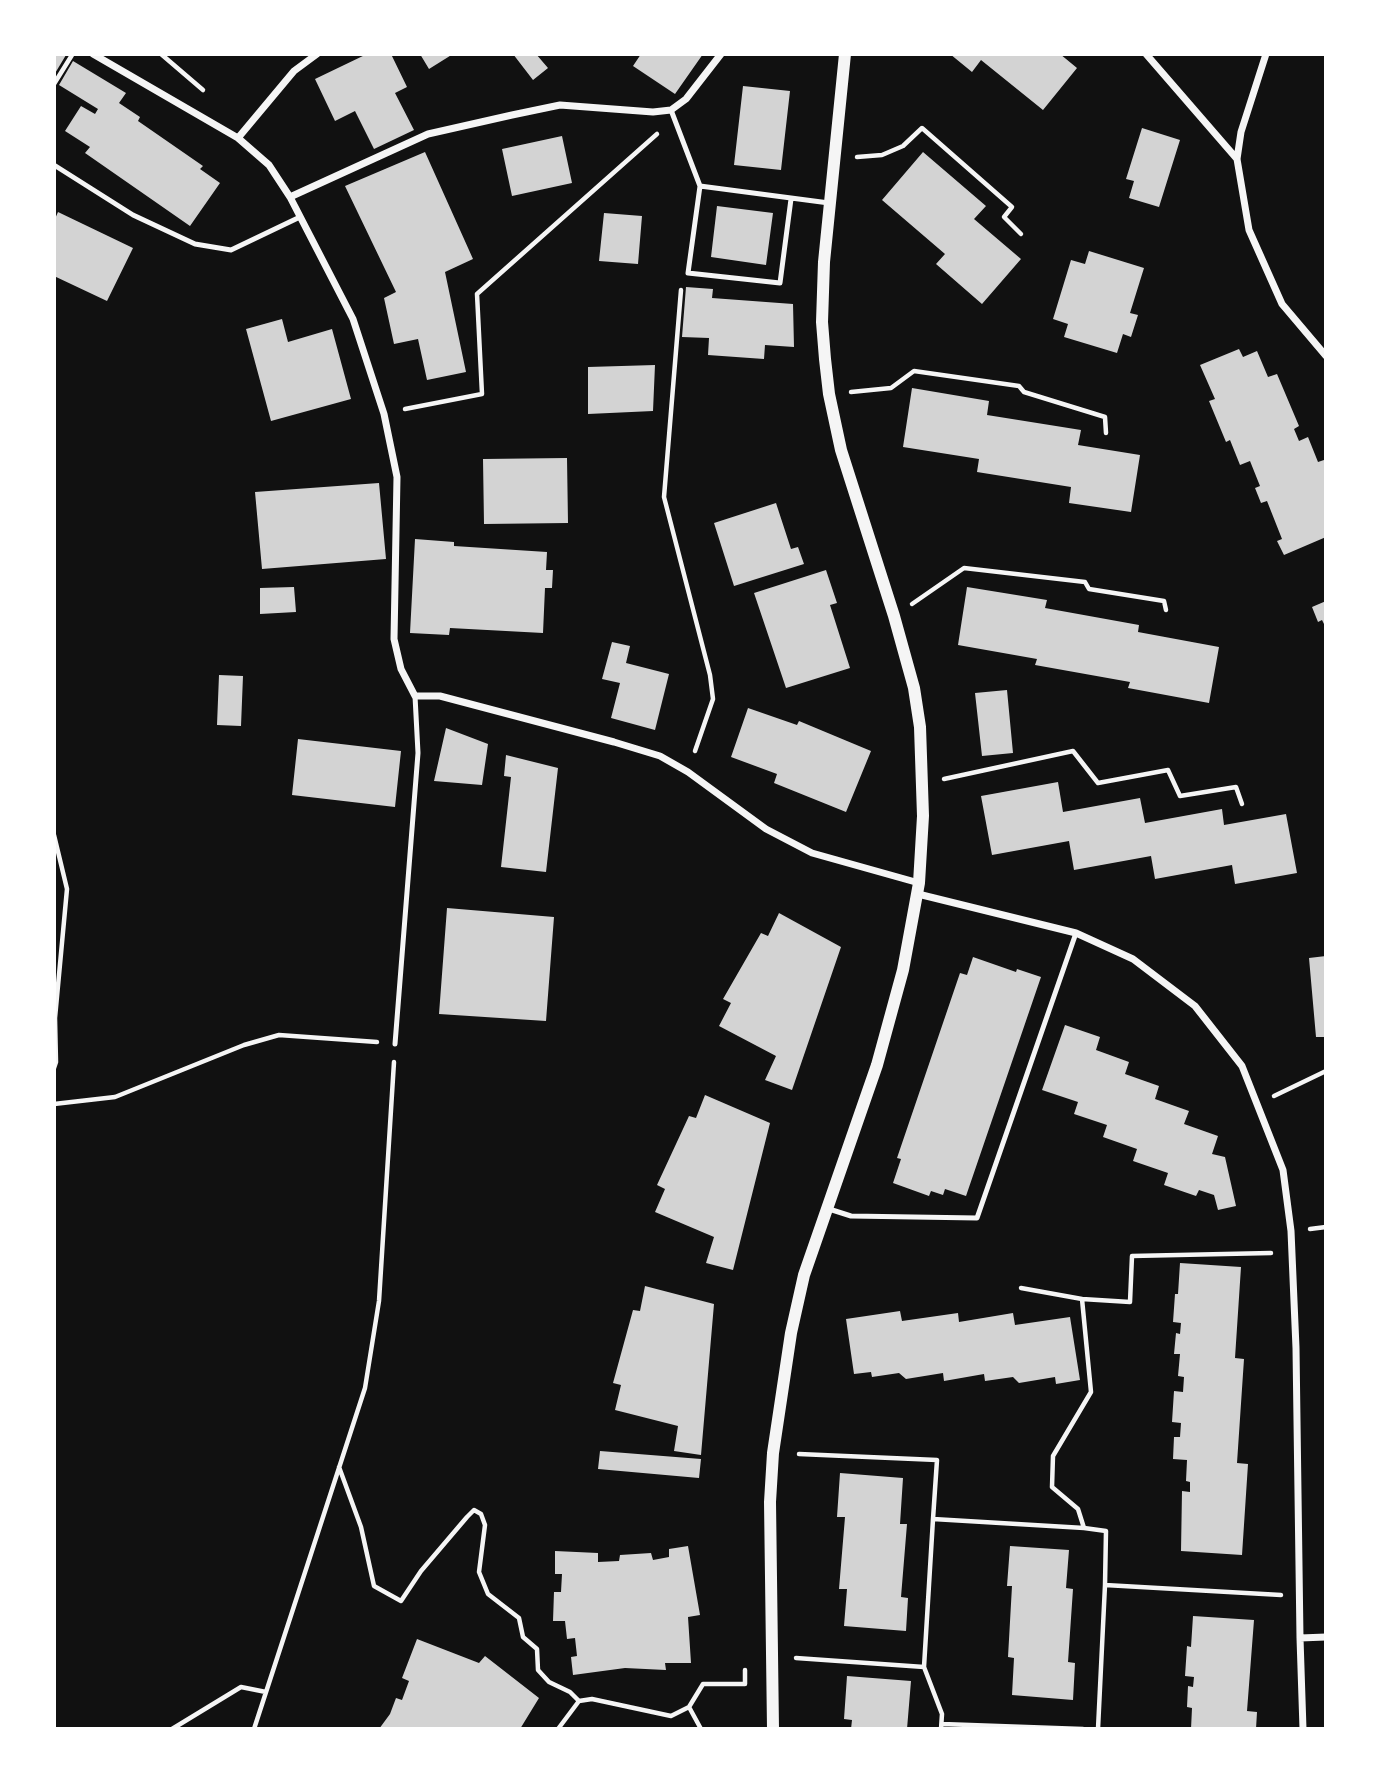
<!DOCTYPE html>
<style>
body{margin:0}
#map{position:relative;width:1380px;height:1783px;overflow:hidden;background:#111;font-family:"Golos Text",sans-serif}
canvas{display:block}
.frame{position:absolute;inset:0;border:56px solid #fff;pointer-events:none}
</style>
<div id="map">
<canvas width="1380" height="1783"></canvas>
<div class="frame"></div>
</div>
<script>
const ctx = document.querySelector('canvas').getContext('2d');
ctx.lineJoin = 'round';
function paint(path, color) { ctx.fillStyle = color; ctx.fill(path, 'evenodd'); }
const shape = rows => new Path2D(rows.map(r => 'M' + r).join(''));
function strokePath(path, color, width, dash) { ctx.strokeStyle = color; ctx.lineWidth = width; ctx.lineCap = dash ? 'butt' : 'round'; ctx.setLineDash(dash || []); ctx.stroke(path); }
const building = shape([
 [54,54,66,55,54,75],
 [367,54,391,54,407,87,395,93,414,130,374,149,355,111,335,121,315,79],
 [420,54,453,54,429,69],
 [513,54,536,54,548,68,533,80],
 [641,54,703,54,675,94,633,66],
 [950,54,1060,54,1077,68,1043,110,981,60,972,72],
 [73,61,126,93,119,103,140,117,138,121,203,166,200,169,220,183,190,226,85,153,90,147,65,131,81,106,95,114,98,109,59,85],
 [743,86,790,91,781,170,734,165],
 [1142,128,1180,140,1159,207,1129,198,1134,181,1126,179],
 [562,136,572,183,512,196,502,149],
 [425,152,473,259,445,272,466,372,427,380,418,339,394,344,384,298,396,292,345,186],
 [923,152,986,206,974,219,1021,259,982,304,936,264,945,254,882,200],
 [717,206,773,213,766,265,711,257],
 [58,212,133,248,107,301,54,276,54,221],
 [604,213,642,216,638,264,599,261],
 [1089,251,1144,268,1130,313,1138,315,1131,337,1123,334,1117,353,1064,337,1068,324,1053,319,1071,260,1085,264],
 [686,287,713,289,712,298,793,304,794,347,765,345,764,359,708,355,709,338,682,337],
 [282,319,288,342,332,329,351,399,271,421,246,329],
 [1239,349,1243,357,1257,351,1268,377,1277,374,1299,426,1294,429,1299,441,1308,437,1318,462,1324,460,1326,466,1326,537,1284,555,1277,541,1282,539,1267,501,1261,503,1255,488,1260,486,1250,461,1240,465,1230,440,1226,442,1209,401,1215,399,1200,365],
 [655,365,653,411,588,414,588,367],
 [912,388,989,401,987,415,1081,430,1078,445,1140,455,1131,512,1069,503,1071,487,977,472,979,459,903,447],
 [567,458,568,523,484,524,483,459],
 [379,483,386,559,262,569,255,492],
 [776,503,791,549,798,547,804,564,734,586,714,523],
 [415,539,454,542,454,546,547,552,546,570,553,570,552,588,545,588,543,633,450,628,449,635,410,633],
 [826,570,837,603,830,605,850,668,786,688,754,593],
 [294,587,296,612,260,614,260,588],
 [967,587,1047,600,1045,608,1139,625,1138,632,1219,647,1209,703,1128,688,1130,682,1035,665,1037,659,958,645],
 [1326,601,1326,628,1322,620,1318,622,1312,607],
 [612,642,630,646,626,663,669,674,655,730,611,718,620,683,602,679],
 [219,675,243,676,241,726,217,725],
 [1007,690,1013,753,982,756,975,693],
 [748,708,797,725,799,721,871,751,846,812,774,783,777,774,731,757],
 [446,728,488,744,482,785,434,781],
 [298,739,401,751,395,807,292,795],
 [506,755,558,768,546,872,501,867,511,777,504,776],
 [1058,782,1063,812,1140,798,1145,823,1222,809,1224,825,1286,814,1297,873,1235,884,1232,865,1155,879,1151,856,1074,870,1069,841,992,855,981,796],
 [447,908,554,917,546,1021,439,1014],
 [779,913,841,947,792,1090,765,1080,776,1056,719,1026,731,1003,723,999,761,933,768,936],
 [1326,956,1326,1037,1316,1037,1309,958],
 [973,957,1016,972,1017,969,1041,977,966,1196,945,1189,943,1195,931,1191,929,1196,893,1183,901,1159,897,1158,960,973,967,975],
 [1065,1025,1100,1037,1096,1050,1129,1062,1125,1074,1159,1086,1155,1099,1189,1111,1184,1124,1218,1136,1212,1154,1225,1157,1236,1206,1218,1210,1214,1195,1199,1190,1196,1196,1164,1185,1168,1173,1133,1161,1137,1149,1103,1137,1107,1125,1074,1114,1078,1102,1042,1090],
 [705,1095,770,1123,733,1270,706,1263,714,1237,655,1212,665,1189,657,1185,689,1116,696,1118],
 [1180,1263,1241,1267,1235,1358,1244,1359,1237,1463,1248,1464,1242,1555,1181,1551,1182,1491,1190,1492,1190,1482,1186,1481,1187,1460,1173,1459,1174,1437,1180,1437,1181,1423,1172,1422,1174,1391,1183,1392,1184,1377,1178,1376,1180,1354,1174,1354,1176,1333,1180,1334,1181,1323,1173,1322,1175,1294,1178,1294],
 [645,1286,714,1304,701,1455,674,1451,678,1426,615,1410,621,1385,613,1383,633,1310,640,1311],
 [900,1311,902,1321,958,1313,959,1322,1013,1313,1015,1325,1070,1317,1080,1380,1056,1384,1055,1377,1019,1383,1013,1377,985,1381,984,1374,944,1381,943,1373,906,1379,899,1373,872,1377,871,1372,854,1374,846,1319],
 [600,1451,701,1459,699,1478,598,1469],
 [840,1473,903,1478,900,1524,907,1524,901,1597,908,1598,906,1631,844,1626,847,1589,839,1589,845,1517,837,1517],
 [688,1546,700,1615,688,1617,691,1663,665,1663,666,1670,625,1668,573,1675,571,1657,577,1656,575,1638,567,1639,565,1621,553,1621,554,1592,561,1592,562,1574,555,1574,555,1551,598,1553,598,1562,619,1561,620,1555,651,1553,653,1560,669,1557,669,1549],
 [1010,1546,1069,1550,1066,1588,1073,1589,1068,1662,1075,1663,1073,1700,1012,1695,1014,1658,1008,1657,1012,1586,1007,1586],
 [1193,1616,1254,1620,1247,1711,1257,1712,1256,1729,1191,1729,1192,1708,1187,1707,1188,1686,1193,1687,1194,1677,1185,1676,1187,1646,1191,1647],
 [417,1639,479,1663,485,1656,539,1698,520,1729,379,1729,390,1714,396,1698,402,1700,409,1681,402,1678],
 [847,1676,911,1681,907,1729,851,1729,852,1720,844,1719]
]);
const path = shape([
 [161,54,203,90],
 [54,84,72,55],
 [857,157,882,155,903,146,922,128,1012,207,1004,217,1021,234],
 [681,290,664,497,710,675,713,699,695,751],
 [851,392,891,388,914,371,1019,386,1024,392,1105,417,1106,433],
 [405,409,482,394,477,294,657,134],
 [912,604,964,568,1085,582,1089,589,1164,601,1166,610],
 [944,779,1073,751,1098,783,1168,770,1180,796,1236,787,1242,804],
 [54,835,67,889,55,1018,56,1062,54,1068],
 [1274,1096,1326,1071],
 [54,1104,115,1097,244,1045,279,1035,377,1042],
 [1310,1229,1326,1227],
 [1021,1288,1082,1299],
 [799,1454,937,1460,933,1519,1084,1528,1106,1531,1105,1585],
 [339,1467,361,1527,374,1586,401,1601,421,1571,467,1517,474,1510,481,1514,485,1525,479,1572,488,1594,519,1618,523,1637,537,1649,538,1670,549,1682,570,1692,579,1701],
 [933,1519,924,1667,942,1714,941,1729],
 [1084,1528,1078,1509,1052,1487,1053,1456,1091,1392,1082,1299,1130,1302,1132,1256,1271,1253],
 [796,1658,924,1667],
 [689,1707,703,1684,745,1684,745,1670],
 [942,1724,1083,1729],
 [172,1729,241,1687,266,1692],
 [254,1729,365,1388,379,1301,394,1062],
 [558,1729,579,1701,592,1699,671,1716,689,1707,701,1729],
 [1098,1729,1105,1585,1281,1595]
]);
const service = shape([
 [671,110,700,186,688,273,780,283,791,199],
 [54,165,133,215,195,244,231,250,300,217],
 [700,186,829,203],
 [395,1044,418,753,415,696],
 [829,1209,851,1216,977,1218,1076,933]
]);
const minor = shape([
 [93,54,238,138,269,165,290,197,353,319,384,414,397,477,394,639,401,669,415,696,440,696,614,742,660,756,688,772,766,829,812,853,919,883],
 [1146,54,1237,159],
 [1266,54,1241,132,1237,159,1249,230,1282,304,1326,356],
 [238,138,294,71,317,54],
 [290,197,428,134,512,115,560,105,653,112,671,110,686,99,721,54],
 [918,894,1076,933,1133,959,1195,1006,1242,1066,1283,1170,1291,1231,1296,1348,1300,1638,1303,1729],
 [1300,1638,1326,1637]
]);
const tertiary = shape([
 [773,1729,770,1502,773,1453,791,1333,804,1275,877,1065,903,970,919,883,923,816,920,727,914,688,894,616,841,450,829,394,825,359,822,322,824,262,845,54]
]);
paint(building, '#d3d3d3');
strokePath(path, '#f5f5f5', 4.5);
strokePath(service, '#f5f5f5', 5);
strokePath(minor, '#f5f5f5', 7);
strokePath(tertiary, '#f5f5f5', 12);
</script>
